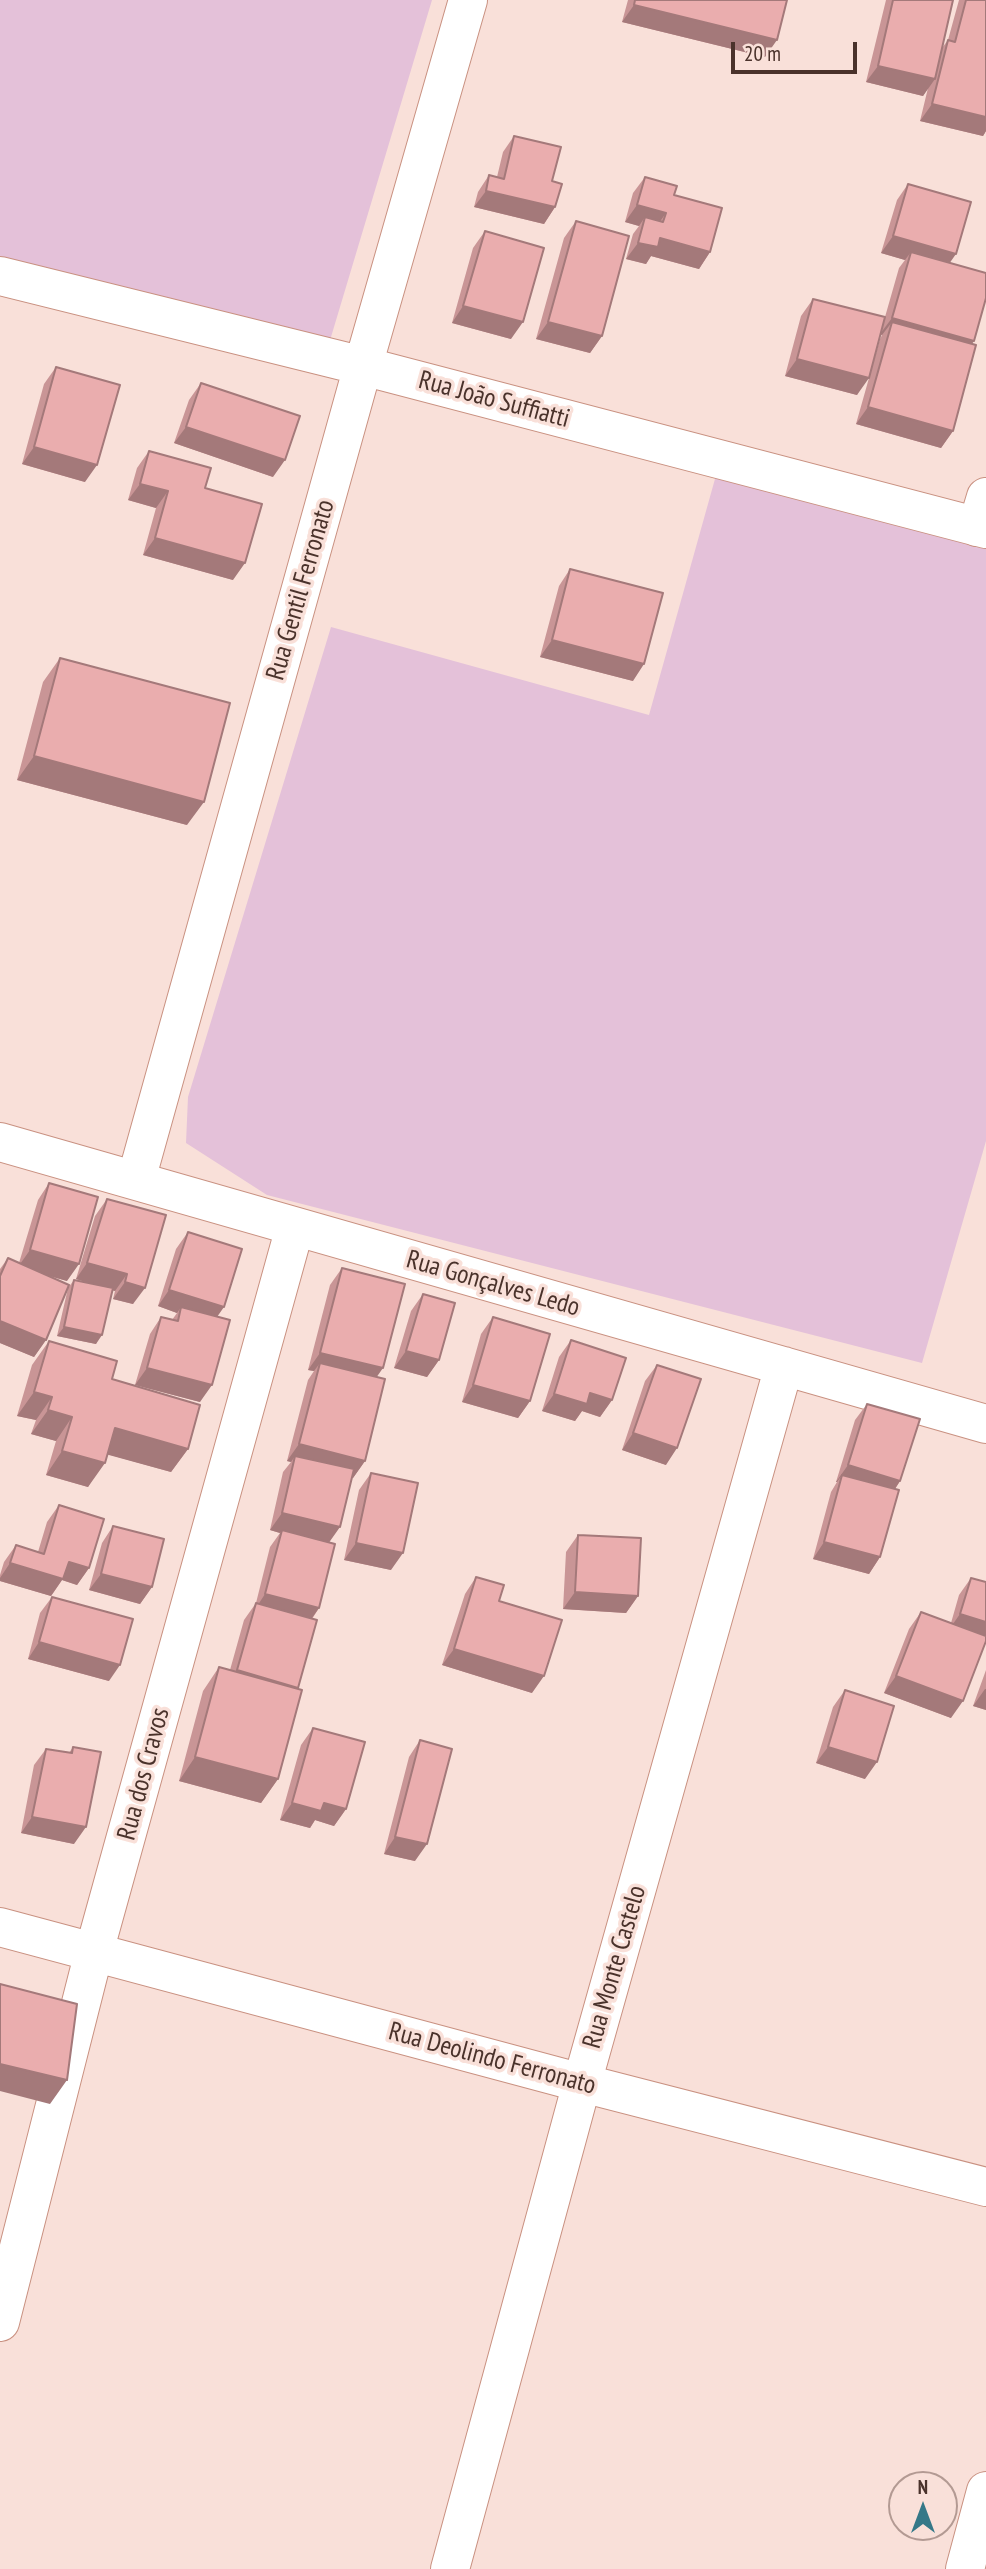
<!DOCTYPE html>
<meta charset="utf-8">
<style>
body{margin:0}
#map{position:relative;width:986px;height:2569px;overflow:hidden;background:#f9e0d9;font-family:"PT Sans Narrow",sans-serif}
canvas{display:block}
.north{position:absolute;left:888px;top:2471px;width:70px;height:70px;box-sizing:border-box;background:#f9e0d9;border:2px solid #b39a93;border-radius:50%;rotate:0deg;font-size:19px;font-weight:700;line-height:28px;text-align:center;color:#4a322b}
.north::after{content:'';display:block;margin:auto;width:24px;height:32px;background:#357888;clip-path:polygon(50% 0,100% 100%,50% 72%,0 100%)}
.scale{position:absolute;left:731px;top:42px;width:126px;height:32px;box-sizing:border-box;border:4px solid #4a322b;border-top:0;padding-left:9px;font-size:21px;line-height:24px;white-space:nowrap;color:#4a322b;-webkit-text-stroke:5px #f9e0d9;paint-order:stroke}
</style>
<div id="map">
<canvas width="986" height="2569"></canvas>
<div class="north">N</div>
<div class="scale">20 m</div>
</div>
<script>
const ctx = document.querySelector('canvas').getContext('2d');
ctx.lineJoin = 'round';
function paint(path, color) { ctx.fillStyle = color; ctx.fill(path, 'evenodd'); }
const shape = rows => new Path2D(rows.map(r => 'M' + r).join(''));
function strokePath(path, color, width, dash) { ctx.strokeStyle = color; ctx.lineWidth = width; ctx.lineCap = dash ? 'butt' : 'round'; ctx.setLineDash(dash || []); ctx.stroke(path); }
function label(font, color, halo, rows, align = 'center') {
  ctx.font = font + ' "PT Sans Narrow",sans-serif'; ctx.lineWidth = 7; ctx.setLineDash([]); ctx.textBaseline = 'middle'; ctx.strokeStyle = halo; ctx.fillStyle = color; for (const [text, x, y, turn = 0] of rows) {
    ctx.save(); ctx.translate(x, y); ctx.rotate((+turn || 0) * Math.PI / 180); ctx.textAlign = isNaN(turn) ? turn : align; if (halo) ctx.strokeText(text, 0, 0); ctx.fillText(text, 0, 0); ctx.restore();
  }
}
const green = shape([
 [0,0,432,0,328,347,0,263],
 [720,461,986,535,986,1141,922,1363,267,1195,186,1143,188,1097,331,627,649,715]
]);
const street = shape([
 [0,276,363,366,986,529],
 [136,1180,363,366,468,0],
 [0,1927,582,2083,986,2187],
 [0,2322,94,1952,295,1227],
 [965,2569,986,2491]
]);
const secondary = shape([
 [977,527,986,497],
 [0,1142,986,1424],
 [450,2569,582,2083,784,1366]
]);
const wall = shape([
 [628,0,787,0,765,57,622,22],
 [886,0,953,0,942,48,948,40,959,0,986,0,986,131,983,136,920,121,928,88,923,96,866,82],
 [514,136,552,181,555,207,544,224,474,207,478,192,489,175,497,177,503,152],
 [645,177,674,195,710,252,699,269,651,256,646,264,626,259,633,234,639,226,625,222,633,193],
 [908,184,950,263,972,344,953,431,941,448,856,424,880,339,882,335,880,334,857,395,785,376,801,316,813,299,883,324,899,268,905,260,881,253,897,200],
 [576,221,602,336,590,353,536,339,564,238],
 [485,231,511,339,452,323,473,248],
 [56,367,85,482,22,464,44,384],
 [201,383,273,477,174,443,189,400],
 [149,451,205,488,233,580,143,555,156,508,128,500,137,468],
 [570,569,633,681,540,657,559,586],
 [60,658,187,825,17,780,43,682],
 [49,1183,67,1281,46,1275,46,1340,34,1357,0,1343,0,1269,8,1258,19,1263,38,1200],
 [107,1199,166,1215,133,1304,113,1299,115,1291,112,1290,96,1344,57,1336,68,1288,74,1280,85,1282,76,1279,95,1216],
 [188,1232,217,1316,200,1402,135,1385,150,1334,161,1317,172,1320,177,1313,158,1306,176,1249],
 [342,1268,377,1377,365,1461,353,1478,352,1478,329,1542,319,1608,312,1619,278,1779,261,1803,179,1781,203,1691,219,1667,230,1670,244,1620,256,1603,270,1547,280,1533,270,1530,283,1472,291,1462,287,1461,308,1380,314,1371,308,1370,330,1285],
 [423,1294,439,1360,427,1377,394,1368,411,1311],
 [493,1317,530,1401,518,1418,462,1402,481,1334],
 [571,1340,612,1400,600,1417,582,1411,575,1421,542,1411,559,1357],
 [49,1341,112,1379,188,1449,171,1472,107,1454,88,1487,46,1475,56,1441,31,1434,36,1420,17,1416,32,1365],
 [657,1365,666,1465,622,1450,645,1381],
 [867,1404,900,1481,895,1489,880,1557,869,1574,813,1559,831,1492,837,1482,836,1482,855,1420],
 [371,1473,391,1570,344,1560,359,1490],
 [59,1505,89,1568,77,1585,62,1580,51,1596,0,1581,0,1575,4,1562,16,1545,38,1552,47,1522],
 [113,1526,152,1587,140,1604,89,1590,102,1543],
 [578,1535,638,1596,626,1613,563,1609,566,1552],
 [476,1577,499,1601,532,1693,442,1665,465,1594],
 [971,1578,951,1718,884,1693,909,1629,921,1612,951,1623,959,1595],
 [52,1597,109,1681,28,1659,40,1613],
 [986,1670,986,1710,973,1706],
 [845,1690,865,1779,816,1763,833,1707],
 [313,1728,346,1809,334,1826,315,1820,310,1828,280,1820,301,1745],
 [420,1740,415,1861,384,1854,409,1757],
 [73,1747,74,1844,21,1833,34,1765,46,1749,69,1753]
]);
const shadedWall = shape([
 [634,5,777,40,765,57,622,22],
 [878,66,935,79,923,96,866,82],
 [932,104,986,117,986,131,983,136,920,121],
 [486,191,555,207,544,224,474,207],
 [637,205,666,213,654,230,645,217,639,226,625,222],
 [893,236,956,254,944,271,911,252,905,260,881,253],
 [660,238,710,252,699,269,651,256,646,264,626,259,638,243],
 [463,306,523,322,511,339,452,323],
 [892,318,974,341,962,358,892,322,882,335,880,334],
 [548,322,602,336,590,353,536,339],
 [797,359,869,378,857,395,785,376],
 [868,407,953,431,941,448,856,424],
 [186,427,285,460,273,477,174,443],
 [34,447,97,465,85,482,22,464],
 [140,484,168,491,156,508,128,500],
 [155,538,245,563,233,580,143,555],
 [552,640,644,664,633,681,540,657],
 [34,756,204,802,187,825,17,780],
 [30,1250,79,1264,67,1281,18,1267],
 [87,1263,127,1274,115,1291,76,1279],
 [125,1282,145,1288,133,1304,113,1299],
 [169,1290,224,1307,212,1324,181,1307,177,1313,158,1306],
 [0,1321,46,1340,34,1357,0,1343],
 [64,1327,102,1335,96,1344,57,1336],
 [406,1351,439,1360,427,1377,394,1368],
 [320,1353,383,1368,371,1385,320,1363,314,1371,308,1370],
 [147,1368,212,1385,200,1402,135,1385],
 [473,1385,530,1401,518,1418,462,1402],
 [34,1392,52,1397,36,1420,17,1416],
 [590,1393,612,1400,600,1417,582,1411,575,1421,542,1411,554,1394],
 [48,1410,72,1417,56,1441,31,1434],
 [115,1428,188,1449,171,1472,98,1452],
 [633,1433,677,1448,666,1465,622,1450],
 [299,1444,365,1461,353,1478,294,1463,295,1456,291,1462,287,1461],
 [62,1451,105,1463,88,1487,46,1475],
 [848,1465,900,1481,889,1498,842,1475,837,1482,836,1482],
 [282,1513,340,1527,328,1544,282,1530,280,1533,270,1530],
 [824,1542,880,1557,869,1574,813,1559],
 [356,1543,403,1553,391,1570,344,1560],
 [69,1562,89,1568,77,1585,62,1580,51,1596,0,1581,0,1578,10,1563],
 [101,1574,152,1587,140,1604,89,1590],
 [575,1592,638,1596,626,1613,563,1609],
 [265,1594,319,1608,307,1625,254,1611],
 [960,1614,986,1622,986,1642,948,1631],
 [39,1642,120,1665,109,1681,28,1659],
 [454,1649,544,1676,532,1693,442,1665],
 [237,1670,298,1688,225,1687],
 [896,1676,963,1701,951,1718,884,1693],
 [985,1689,986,1689,986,1710,973,1706],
 [828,1747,877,1762,865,1779,816,1763],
 [195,1757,278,1779,261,1803,179,1781],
 [292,1803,324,1803,346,1809,334,1826,315,1820,310,1828,280,1820],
 [32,1817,86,1827,74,1844,21,1833],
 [395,1837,427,1844,415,1861,384,1854],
 [0,2064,67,2080,50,2104,0,2091]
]);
const building = shape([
 [635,0,787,0,777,40,634,5,635,0],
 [893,0,953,0,935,79,878,66,893,0],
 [966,0,986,0,986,117,932,104,948,40,955,42,966,0],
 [514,136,561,147,552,181,562,184,555,207,486,191,489,175,504,179,514,136],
 [645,177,677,186,674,195,722,208,710,252,660,238,658,247,638,243,645,217,663,222,666,213,637,205,645,177],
 [908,184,971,202,956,254,893,236,908,184],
 [576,221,629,236,602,336,548,322,576,221],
 [485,231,544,248,523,322,463,306,485,231],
 [911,252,986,273,986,298,974,341,892,318,911,252],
 [813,299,885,317,869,378,797,359,813,299],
 [892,322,976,345,953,431,868,407,892,322],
 [56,367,120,385,97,465,34,447,56,367],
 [201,383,300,416,285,460,186,427,201,383],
 [149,451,211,468,205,488,262,504,245,563,155,538,168,491,140,484,149,451],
 [570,569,663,593,644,664,552,640,570,569],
 [60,658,230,703,204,802,34,756,60,658],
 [49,1183,98,1197,79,1264,30,1250,49,1183],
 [107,1199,166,1215,145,1288,125,1282,127,1274,87,1263,107,1199],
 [188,1232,242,1249,224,1307,169,1290,188,1232],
 [8,1258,69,1285,46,1340,0,1321,0,1276,8,1258],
 [342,1268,405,1284,383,1368,320,1353,342,1268],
 [74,1280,113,1288,102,1335,64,1327,74,1280],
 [423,1294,455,1303,439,1360,406,1351,423,1294],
 [181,1307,230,1320,212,1385,147,1368,161,1317,178,1321,181,1307],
 [493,1317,550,1334,530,1401,473,1385,493,1317],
 [571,1340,626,1358,612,1400,590,1393,587,1404,554,1394,571,1340],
 [49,1341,117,1361,112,1379,200,1405,188,1449,115,1428,105,1463,62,1451,72,1417,48,1410,52,1397,34,1392,49,1341],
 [320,1363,385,1379,365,1461,299,1444,320,1363],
 [657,1365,701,1379,677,1448,633,1433,657,1365],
 [867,1404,920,1419,900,1481,848,1465,867,1404],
 [295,1456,354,1469,340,1527,282,1513,295,1456],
 [371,1473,418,1483,403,1553,356,1543,371,1473],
 [842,1475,899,1490,880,1557,824,1542,842,1475],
 [59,1505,104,1519,89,1568,69,1562,63,1579,10,1563,16,1545,44,1554,59,1505],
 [113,1526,164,1539,152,1587,101,1574,113,1526],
 [282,1530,335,1544,319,1608,265,1594,282,1530],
 [578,1535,641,1538,638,1596,575,1592,578,1535],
 [476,1577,504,1585,499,1601,562,1620,544,1676,454,1649,476,1577],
 [971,1578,986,1582,986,1622,960,1614,971,1578],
 [52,1597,133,1619,120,1665,39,1642,52,1597],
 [256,1603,317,1620,298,1688,237,1670,256,1603],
 [921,1612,986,1636,986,1641,963,1701,896,1676,921,1612],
 [219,1667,302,1690,278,1779,195,1757,219,1667],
 [845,1690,894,1706,877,1762,828,1747,845,1690],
 [313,1728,365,1742,346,1809,324,1803,321,1811,292,1803,313,1728],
 [420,1740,452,1749,427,1844,395,1837,420,1740],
 [73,1747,101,1752,86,1827,32,1817,46,1749,72,1753,73,1747],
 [0,1984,77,2004,67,2080,0,2064,0,1984]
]);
const streetNames = [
 ["Rua João Suffiatti",494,400,15],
 ["Rua Gentil Ferronato",301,590,-74],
 ["Rua Gonçalves Ledo",493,1284,16],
 ["Rua dos Cravos",144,1774,-75],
 ["Rua Monte Castelo",615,1967,-74],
 ["Rua Deolindo Ferronato",492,2059,15]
];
paint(green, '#e4c1d9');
strokePath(street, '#c99181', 40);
strokePath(secondary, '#c99181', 40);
strokePath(street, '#fff', 38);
strokePath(secondary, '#fff', 38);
paint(wall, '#c99596');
paint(shadedWall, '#a4797a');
paint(building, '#eaadae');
strokePath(building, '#a4797a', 2);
label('26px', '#4a322b', '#f9e0d9', streetNames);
</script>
